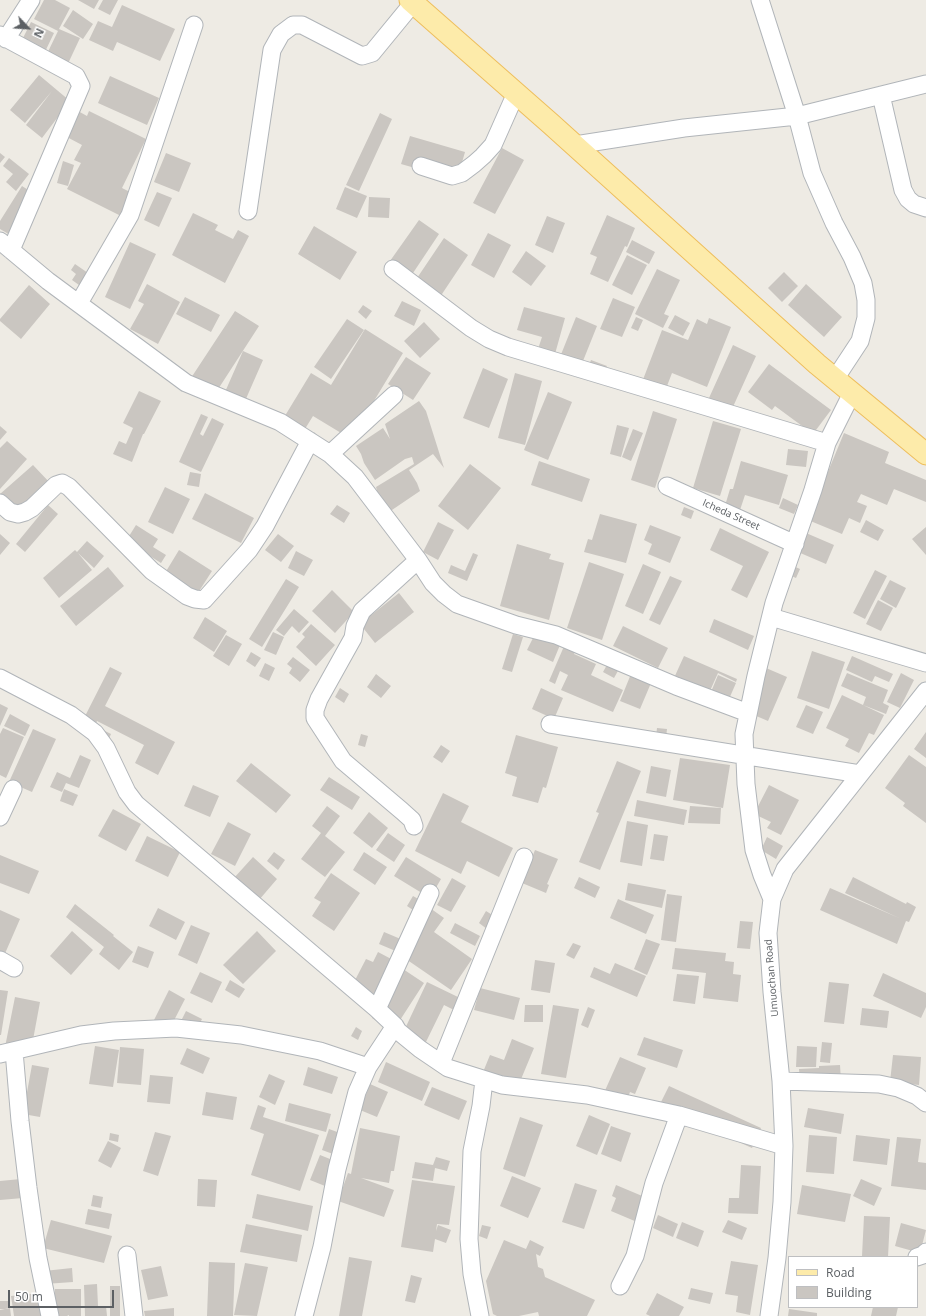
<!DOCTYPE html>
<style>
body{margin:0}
#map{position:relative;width:926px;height:1316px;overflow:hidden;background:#eeebe4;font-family:"Open Sans",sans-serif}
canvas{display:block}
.legend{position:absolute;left:788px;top:1256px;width:130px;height:52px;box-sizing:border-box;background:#fff;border:1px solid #bebfc1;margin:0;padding:5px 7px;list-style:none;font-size:12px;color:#5c6064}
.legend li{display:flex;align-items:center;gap:8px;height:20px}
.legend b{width:20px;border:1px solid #bebfc1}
.north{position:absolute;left:8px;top:8px;width:40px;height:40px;-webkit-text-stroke:3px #fff;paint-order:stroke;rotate:115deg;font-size:11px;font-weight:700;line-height:16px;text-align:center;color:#5c6064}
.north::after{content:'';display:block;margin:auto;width:14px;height:18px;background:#5c6064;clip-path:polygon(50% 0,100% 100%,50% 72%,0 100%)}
.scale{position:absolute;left:8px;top:1290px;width:106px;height:18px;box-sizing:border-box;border:2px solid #5c6064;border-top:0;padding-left:5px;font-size:12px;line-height:14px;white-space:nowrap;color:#5c6064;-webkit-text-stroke:3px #fff;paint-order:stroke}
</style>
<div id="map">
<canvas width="926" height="1316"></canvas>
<ul class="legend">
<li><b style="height:5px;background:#fdebaa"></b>Road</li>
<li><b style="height:11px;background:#cac6c1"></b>Building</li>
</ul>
<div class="north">N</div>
<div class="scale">50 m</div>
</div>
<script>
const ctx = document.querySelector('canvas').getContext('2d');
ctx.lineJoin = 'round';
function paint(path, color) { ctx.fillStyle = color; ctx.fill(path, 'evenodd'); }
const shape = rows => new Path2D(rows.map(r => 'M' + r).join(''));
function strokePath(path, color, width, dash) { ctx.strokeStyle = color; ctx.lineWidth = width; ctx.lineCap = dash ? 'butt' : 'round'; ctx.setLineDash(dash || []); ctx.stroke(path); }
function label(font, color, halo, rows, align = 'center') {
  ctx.font = font + ' "Open Sans",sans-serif'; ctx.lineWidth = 3.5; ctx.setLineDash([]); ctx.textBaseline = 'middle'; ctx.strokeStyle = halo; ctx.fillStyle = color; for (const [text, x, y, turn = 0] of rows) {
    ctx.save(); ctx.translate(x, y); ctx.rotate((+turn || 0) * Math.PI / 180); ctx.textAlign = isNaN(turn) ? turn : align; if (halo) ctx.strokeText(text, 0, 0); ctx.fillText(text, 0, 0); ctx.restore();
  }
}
const building = shape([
 [44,0,55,0,70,8,59,29,80,38,65,70,44,60,58,31,34,19],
 [78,0,99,0,94,9],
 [103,0,118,0,110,15,98,9],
 [122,5,175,29,160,61,117,42,113,51,89,40,98,21,112,27],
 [73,10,93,24,83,39,63,26],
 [31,22,54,33,42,58,19,46],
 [39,75,70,101,42,138,26,125,52,91,25,123,10,110],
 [110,76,159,98,147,125,98,103],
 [78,111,87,116,89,111,146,139,122,188,132,193,121,216,67,189,81,163,74,160,82,145,65,136],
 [380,113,392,119,359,191,346,185],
 [410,136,465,152,457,180,401,164],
 [502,148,524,160,495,214,473,203],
 [0,153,5,157,0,163],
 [166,153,191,163,179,192,154,182],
 [9,158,29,174,16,191,6,182,13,174,3,166],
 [63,161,74,165,68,186,57,183],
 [22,186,36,195,12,236,0,229,0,221],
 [345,187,367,196,357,218,336,209],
 [157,192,172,198,159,227,144,220],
 [369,197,390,198,389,218,368,217],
 [193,213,218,225,215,230,233,239,238,230,249,236,225,283,172,255],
 [607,215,635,228,627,247,625,246,608,282,590,274,597,257,590,254],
 [547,216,565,223,553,253,535,245],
 [419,220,439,234,411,276,390,261],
 [314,226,357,252,340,280,298,254],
 [488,233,511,245,494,278,471,265],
 [444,238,468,255,436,303,411,287],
 [632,240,655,252,649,264,626,252],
 [130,242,156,254,130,309,105,297],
 [526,251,546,266,531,286,512,272],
 [627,255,647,265,632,295,612,285],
 [75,264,88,273,79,285,72,280,76,274,71,270],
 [657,269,680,280,664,314,669,316,663,328,635,314],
 [784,272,798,286,782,302,768,288],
 [147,284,180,302,158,344,130,329,144,304,138,301],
 [806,284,842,317,824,337,788,305],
 [29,285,50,304,21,339,0,321,0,319],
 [185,297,220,315,211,332,176,314],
 [613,298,635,307,622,337,600,329],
 [402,301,421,310,414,326,394,316],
 [363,305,372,311,366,319,358,312],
 [524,307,565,318,555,354,538,349,542,337,517,330],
 [235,311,259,326,213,397,189,381],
 [675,315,690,323,683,336,668,328],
 [576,317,597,326,581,366,560,357],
 [636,317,643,320,638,331,631,328],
 [709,318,731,327,707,387,672,373,662,399,639,390,662,330,688,340,697,319,707,324],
 [347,319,364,330,331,379,314,367],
 [424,322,440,339,420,358,404,341],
 [365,329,403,353,351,439,313,416,300,437,280,424,311,373,331,385],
 [733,345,756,356,732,409,709,398],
 [243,351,263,360,245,401,225,392],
 [406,357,431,373,413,400,388,384],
 [591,360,607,366,602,376,587,370],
 [769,364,831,410,813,434,775,406,772,410,748,392],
 [483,368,508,379,489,428,463,418],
 [515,373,542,381,525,445,498,438],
 [139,391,161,401,144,434,143,434,132,462,113,454,119,441,126,444,133,428,123,423],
 [548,392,572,402,548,460,524,450],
 [419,401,426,411,444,468,433,454,409,470,417,483,420,491,389,512,379,498,376,487,414,464,412,457,405,459,375,480,364,463,361,454,356,446,383,428,390,439,385,424],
 [653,411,677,419,655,488,631,480],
 [201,414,208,417,200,434,203,436,212,418,224,424,201,472,179,462],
 [713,421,741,429,720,496,693,488],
 [617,425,629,428,621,457,610,454],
 [0,426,7,432,0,440],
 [633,429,643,433,631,461,622,457],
 [844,433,889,452,885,463,926,480,926,502,894,489,887,505,861,494,857,502,867,506,860,523,849,518,842,534,808,520],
 [7,441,27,459,0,489,0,448],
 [788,449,808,451,806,467,786,465],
 [539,461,590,479,582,502,531,485],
 [741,461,788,475,779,505,745,495,739,513,724,509,730,489,733,489],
 [470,464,501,488,468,530,438,506],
 [33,465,51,484,10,521,0,510,0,494],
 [190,472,201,474,199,487,187,485],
 [165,487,190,499,173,534,148,522],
 [205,493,254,518,241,543,192,519],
 [783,498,798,505,794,514,779,508],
 [48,505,58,514,25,552,16,544],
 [337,505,350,513,344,523,330,514],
 [684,507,694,511,691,519,681,515],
 [600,514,637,524,626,563,584,552,588,539,592,540],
 [866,520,884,530,878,541,860,532],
 [438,522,454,530,438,560,423,552],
 [136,525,158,539,153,547,166,555,161,563,126,541],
 [650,525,681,537,670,563,648,554,652,544,644,540],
 [926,527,926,555,912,539],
 [720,528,769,552,747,598,731,590,743,566,710,550],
 [806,533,834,545,826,564,798,552],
 [0,534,10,543,0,555],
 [278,534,294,546,281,562,265,550],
 [87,541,104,556,94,568,78,553,92,570,59,598,43,578,75,550,77,552],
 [517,544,551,554,549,559,564,563,549,620,500,606],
 [179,550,212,571,194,599,162,578],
 [296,551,313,560,304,576,288,568],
 [473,553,478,555,467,581,448,573,451,565,465,571],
 [589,562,624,574,602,640,567,628],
 [643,564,661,572,643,614,625,606],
 [791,565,800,569,796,578,787,574],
 [108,567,124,586,76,626,60,606],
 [875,570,887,576,865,619,853,613],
 [670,576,682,581,660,625,649,620],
 [286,579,299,587,262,647,249,639],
 [890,580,906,588,896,608,880,599],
 [332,590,354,612,335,633,312,611],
 [399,593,414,612,375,643,360,624],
 [878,600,893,608,881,631,866,624],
 [294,609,309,622,299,633,292,626,284,636,276,630],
 [205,617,227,631,214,652,193,638],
 [714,619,754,636,748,650,709,632],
 [311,624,335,645,316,666,296,647,305,637,302,634],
 [623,626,668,648,658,668,613,646],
 [273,632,284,637,276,655,264,650],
 [513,634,523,637,512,672,502,669],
 [535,634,560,645,553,662,527,650],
 [226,635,242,644,229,666,213,656],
 [565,644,576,649,574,654,596,664,591,675,623,690,613,712,561,690,568,675,560,671,555,684,549,681],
 [812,651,845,662,829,709,797,698],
 [251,652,261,658,255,667,246,661],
 [684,656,737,679,736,682,718,673,709,693,674,678],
 [852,656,893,674,889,682,875,676,872,682,846,670],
 [293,657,310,670,300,682,289,673,292,668,287,664],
 [265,663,275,668,269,681,259,676],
 [608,663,619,669,614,678,603,672],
 [110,667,122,673,105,706,175,742,158,775,135,763,144,745,97,721,95,726,111,734,106,745,78,730],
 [766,668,787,677,768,721,747,712],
 [847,673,888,690,883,703,889,706,886,714,863,705,866,697,841,686],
 [901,673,914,680,900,708,887,702],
 [376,674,391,686,381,698,367,687],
 [631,674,651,683,640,709,620,701],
 [718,675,736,683,729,699,711,692],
 [340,688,349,694,344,703,335,697],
 [541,688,563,698,554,719,532,709],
 [842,695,884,715,874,735,869,733,859,753,845,746,849,739,826,728],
 [0,704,8,708,0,726],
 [806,705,823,712,813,734,796,727],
 [10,714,30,725,25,736,4,726],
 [3,728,24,737,6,778,0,775,0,734],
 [657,728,667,729,666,738,656,737],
 [33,729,56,739,32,792,9,782],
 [926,732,926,758,914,749],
 [361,734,368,736,365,747,358,745],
 [516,735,558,747,546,788,543,787,538,803,512,796,517,777,505,773],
 [441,745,450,751,442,763,433,757],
 [80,755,91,760,79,788,66,783,62,792,50,787,57,772,70,778],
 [909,755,926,767,926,823,903,806,905,803,885,788],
 [680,758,730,765,723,808,673,800],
 [617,761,641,771,600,870,579,862,599,813,596,812],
 [251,763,291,795,276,813,236,781],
 [651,766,671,770,666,797,646,793],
 [329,777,360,797,352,810,320,790],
 [193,785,219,796,210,817,184,806],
 [769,785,799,800,781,835,767,828,771,822,754,814],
 [64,789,78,795,73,806,60,801],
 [443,793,469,806,461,822,513,848,499,877,467,861,461,874,415,851],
 [637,800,687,810,684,825,634,816],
 [327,806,340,816,325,836,345,852,325,877,301,859,321,833,312,826],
 [690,806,721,808,720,824,688,823],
 [113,809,141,824,126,851,98,836],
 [369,812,388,828,372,848,353,833],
 [627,821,648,825,642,866,620,862],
 [228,822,251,834,235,866,211,854],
 [388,833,405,845,394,862,376,850],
 [654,834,668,836,664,861,650,859],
 [147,836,180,852,168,877,135,861],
 [767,837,783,846,776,859,761,850],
 [535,850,558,859,547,884,549,885,546,893,522,883],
 [274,852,285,860,278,870,267,861],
 [364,852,387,867,375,885,353,870],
 [0,855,39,871,29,894,0,883],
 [253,857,277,879,259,900,234,878],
 [406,857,441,879,430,898,394,876],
 [331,873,360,893,334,931,312,916,321,902,314,898],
 [579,877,600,887,595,898,574,888],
 [853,877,906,904,907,902,916,907,909,922,906,921,897,944,820,910,830,888,899,918,845,893],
 [452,878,466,886,451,912,437,905],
 [628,883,666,890,662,908,625,900],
 [667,894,682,896,676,942,661,940],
 [413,896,420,900,413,910,407,906],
 [618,899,654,915,646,934,610,918],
 [75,904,114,935,113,936,133,952,119,970,99,954,104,947,66,917],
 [158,908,185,922,176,940,149,926],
 [430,908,444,918,434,932,472,959,451,990,403,957],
 [0,910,20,919,0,965],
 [486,911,494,916,487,929,479,923],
 [740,921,753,922,750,949,737,948],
 [455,923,480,936,475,946,450,933],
 [191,925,210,933,197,964,178,955],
 [72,931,93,950,71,975,50,956],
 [257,931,276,951,243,984,223,965],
 [384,932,403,940,398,952,379,944],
 [646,939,660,944,647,975,634,969],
 [573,943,581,946,574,959,566,955],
 [138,946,154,952,148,968,132,962],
 [675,948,726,953,725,961,734,962,733,974,741,975,738,1002,703,998,706,973,672,969],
 [378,952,395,961,375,999,352,986,366,959,373,962],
 [535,960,555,963,550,993,531,990],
 [615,963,646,976,637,997,590,977,594,967,610,974],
 [403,969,424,983,393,1031,372,1018],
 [200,972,222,982,212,1003,190,993],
 [883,973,926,993,926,1007,921,1018,873,996],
 [677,974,699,976,695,1004,673,1001],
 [230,980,245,989,239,998,225,990],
 [427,982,460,998,454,1010,444,1005,424,1046,402,1035],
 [829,982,849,984,844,1024,824,1022],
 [480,988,520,998,514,1020,474,1010],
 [0,990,8,991,1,1035,0,1035],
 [169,990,185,999,166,1036,150,1028],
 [15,997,40,1002,30,1056,4,1052],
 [525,1005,543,1005,543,1022,524,1022],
 [553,1005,579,1009,566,1078,541,1074],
 [588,1007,595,1010,588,1028,581,1025],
 [862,1008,889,1011,887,1028,860,1025],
 [186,1011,202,1019,192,1039,176,1031],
 [356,1027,362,1031,358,1040,351,1036],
 [644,1037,683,1050,677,1068,637,1055],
 [512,1039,534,1048,519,1084,481,1077,490,1055,504,1060],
 [822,1042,832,1043,830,1063,820,1062],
 [95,1046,119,1050,113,1087,89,1084],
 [797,1046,817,1047,816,1067,796,1067],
 [120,1047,144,1049,141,1085,117,1083],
 [187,1048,210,1058,203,1074,180,1064],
 [893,1055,921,1057,919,1085,890,1082],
 [620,1057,646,1068,635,1094,630,1092,625,1105,603,1095],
 [386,1062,430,1082,422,1101,378,1082],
 [32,1065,49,1068,40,1117,23,1114],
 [840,1065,841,1081,800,1083,799,1069,819,1068,819,1066],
 [308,1067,338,1077,332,1094,303,1085],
 [269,1074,285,1081,275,1105,259,1097],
 [150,1075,173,1077,170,1104,147,1102],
 [370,1084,388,1092,377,1117,360,1110],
 [669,1086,761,1128,752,1148,659,1106],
 [432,1087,467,1101,459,1120,424,1105],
 [206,1092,237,1097,233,1120,202,1115],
 [289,1103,331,1114,326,1132,285,1121],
 [258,1105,266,1108,263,1117,319,1135,300,1191,251,1175,264,1134,250,1129],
 [808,1108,844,1114,841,1134,804,1127],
 [589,1115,610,1124,597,1155,576,1146],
 [520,1117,543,1125,525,1177,503,1169],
 [611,1126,631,1133,621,1162,601,1154],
 [360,1128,400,1136,394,1171,391,1171,389,1183,361,1178,394,1190,384,1217,338,1201,348,1173,351,1174],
 [329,1129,340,1133,333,1154,322,1150],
 [155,1132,171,1136,158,1176,143,1171],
 [110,1133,119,1135,118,1142,109,1140],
 [809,1135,837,1137,834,1174,806,1172],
 [856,1135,890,1139,887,1165,853,1161],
 [897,1137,921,1139,918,1162,926,1163,926,1190,891,1186],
 [108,1141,121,1148,111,1168,98,1161],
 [320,1155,335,1161,325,1186,310,1180],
 [436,1157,450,1161,447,1171,435,1168,433,1181,412,1178,415,1162,433,1165],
 [741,1165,761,1166,758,1214,728,1213,729,1198,739,1198],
 [512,1176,541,1188,528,1218,500,1206],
 [21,1179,23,1198,0,1200,0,1181],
 [198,1179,217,1180,215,1207,197,1206],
 [861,1179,882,1188,874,1206,853,1196],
 [412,1180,455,1186,449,1225,437,1224,436,1231,438,1225,451,1230,446,1243,435,1239,433,1252,401,1247],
 [575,1183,597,1190,584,1229,562,1222],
 [616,1185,647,1198,637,1222,611,1211,616,1198,612,1196],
 [802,1185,851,1194,845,1222,797,1214],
 [257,1194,313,1206,308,1231,252,1218],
 [93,1195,103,1197,101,1208,91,1206],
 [88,1209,112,1214,109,1229,85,1224],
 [658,1215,678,1224,673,1237,653,1228],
 [864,1216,890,1217,888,1257,862,1256],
 [51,1220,112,1236,104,1263,43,1248],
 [728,1220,747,1228,742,1240,722,1232],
 [682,1222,704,1231,698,1247,676,1238],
 [901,1223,926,1230,920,1253,895,1246],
 [246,1224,302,1235,297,1262,240,1252],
 [482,1225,491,1227,487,1239,479,1236],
 [504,1240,526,1249,530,1240,544,1247,540,1256,536,1254,538,1267,543,1269,545,1277,595,1300,587,1316,539,1316,538,1312,519,1316,497,1316,493,1314,486,1281],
 [349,1257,372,1261,362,1316,339,1316],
 [731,1261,758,1265,750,1315,736,1312,738,1296,725,1294],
 [209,1262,235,1263,233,1316,207,1316],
 [245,1263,268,1267,257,1316,234,1315],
 [161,1266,168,1296,148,1300,141,1270],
 [72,1268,73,1282,45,1284,44,1271],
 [411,1275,422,1278,415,1303,405,1301],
 [97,1284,98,1306,106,1306,107,1316,85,1316,84,1285],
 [110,1286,120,1286,120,1316,110,1316],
 [691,1288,713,1293,710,1304,688,1299],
 [55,1289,81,1289,81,1316,69,1316,69,1315,67,1316,55,1316],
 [41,1293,46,1316,14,1316,11,1296],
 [657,1293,684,1307,679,1316,650,1316,646,1314],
 [0,1301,8,1301,8,1309,0,1309],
 [873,1307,898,1307,896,1316,871,1316],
 [10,1308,11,1316,0,1316,0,1310],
 [174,1308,174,1316,145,1316,144,1311],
 [789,1309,817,1313,817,1316,788,1316]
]);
const minor = shape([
 [760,0,797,116,812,173,834,223,852,257,863,283,866,300,866,318,860,341,835,379],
 [0,35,76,76,81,86,11,250],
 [6,39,31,0],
 [881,95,903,190,908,199,914,204,926,208],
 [575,145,684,128,797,116,926,84],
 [421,166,452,176,462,173,474,164,483,156,493,145,516,93],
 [248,211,272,50,281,34,293,25,302,25,362,56,372,53,413,3],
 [0,241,48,281,186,383,280,422,330,454,355,477,418,560,433,583,444,594,457,604,516,625,556,635,676,686,748,713],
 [393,269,471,328,489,339,508,347,827,443],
 [79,303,130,215,194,25],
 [330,454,394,395],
 [667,486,795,544],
 [0,503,10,512,18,514,25,512,32,508,56,485,62,483,69,487,152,571,187,596,195,599,204,600,249,550,265,526,310,441],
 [771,617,926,663],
 [0,678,71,715,95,733,106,748,127,792,136,804,377,1009,395,1026,398,1031,420,1049,448,1068,502,1085,587,1095,679,1115,784,1146],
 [550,724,860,774],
 [0,817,13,789],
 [414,826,412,820,402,811,343,761,315,718,315,710,319,699,353,638,355,626,362,611,418,560],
 [772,899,762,875,754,850,746,784,744,734,756,676,774,603,813,490,827,443,852,393],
 [0,960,14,968],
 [377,1009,430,893],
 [14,1051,20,1121,28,1188,38,1258,50,1316],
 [0,1054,81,1035,114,1031,176,1028,241,1035,320,1051,368,1067],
 [441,1063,524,857],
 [781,1081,879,1084,898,1088,917,1096,926,1103],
 [127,1255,134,1316],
 [917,1257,923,1255,926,1252],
 [620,1286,635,1256,654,1183,679,1115],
 [304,1316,322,1247,337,1169,357,1092,368,1067,395,1026],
 [480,1316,472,1274,469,1239,472,1151,481,1106,484,1080],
 [769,1316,777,1258,782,1202,784,1146,781,1081,772,992,768,933,772,899,785,869,926,691]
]);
const major = shape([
 [410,0,551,124,817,364,926,454]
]);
const streetNames = [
 ["Icheda Street",731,515,24],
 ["Umuochan Road",772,978,-95]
];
paint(building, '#cac6c1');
strokePath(minor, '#b1b5b9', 19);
strokePath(major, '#eebe5c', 23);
strokePath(minor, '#fff', 17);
strokePath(major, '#fdebaa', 21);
label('10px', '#5c6064', '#fff', streetNames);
</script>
